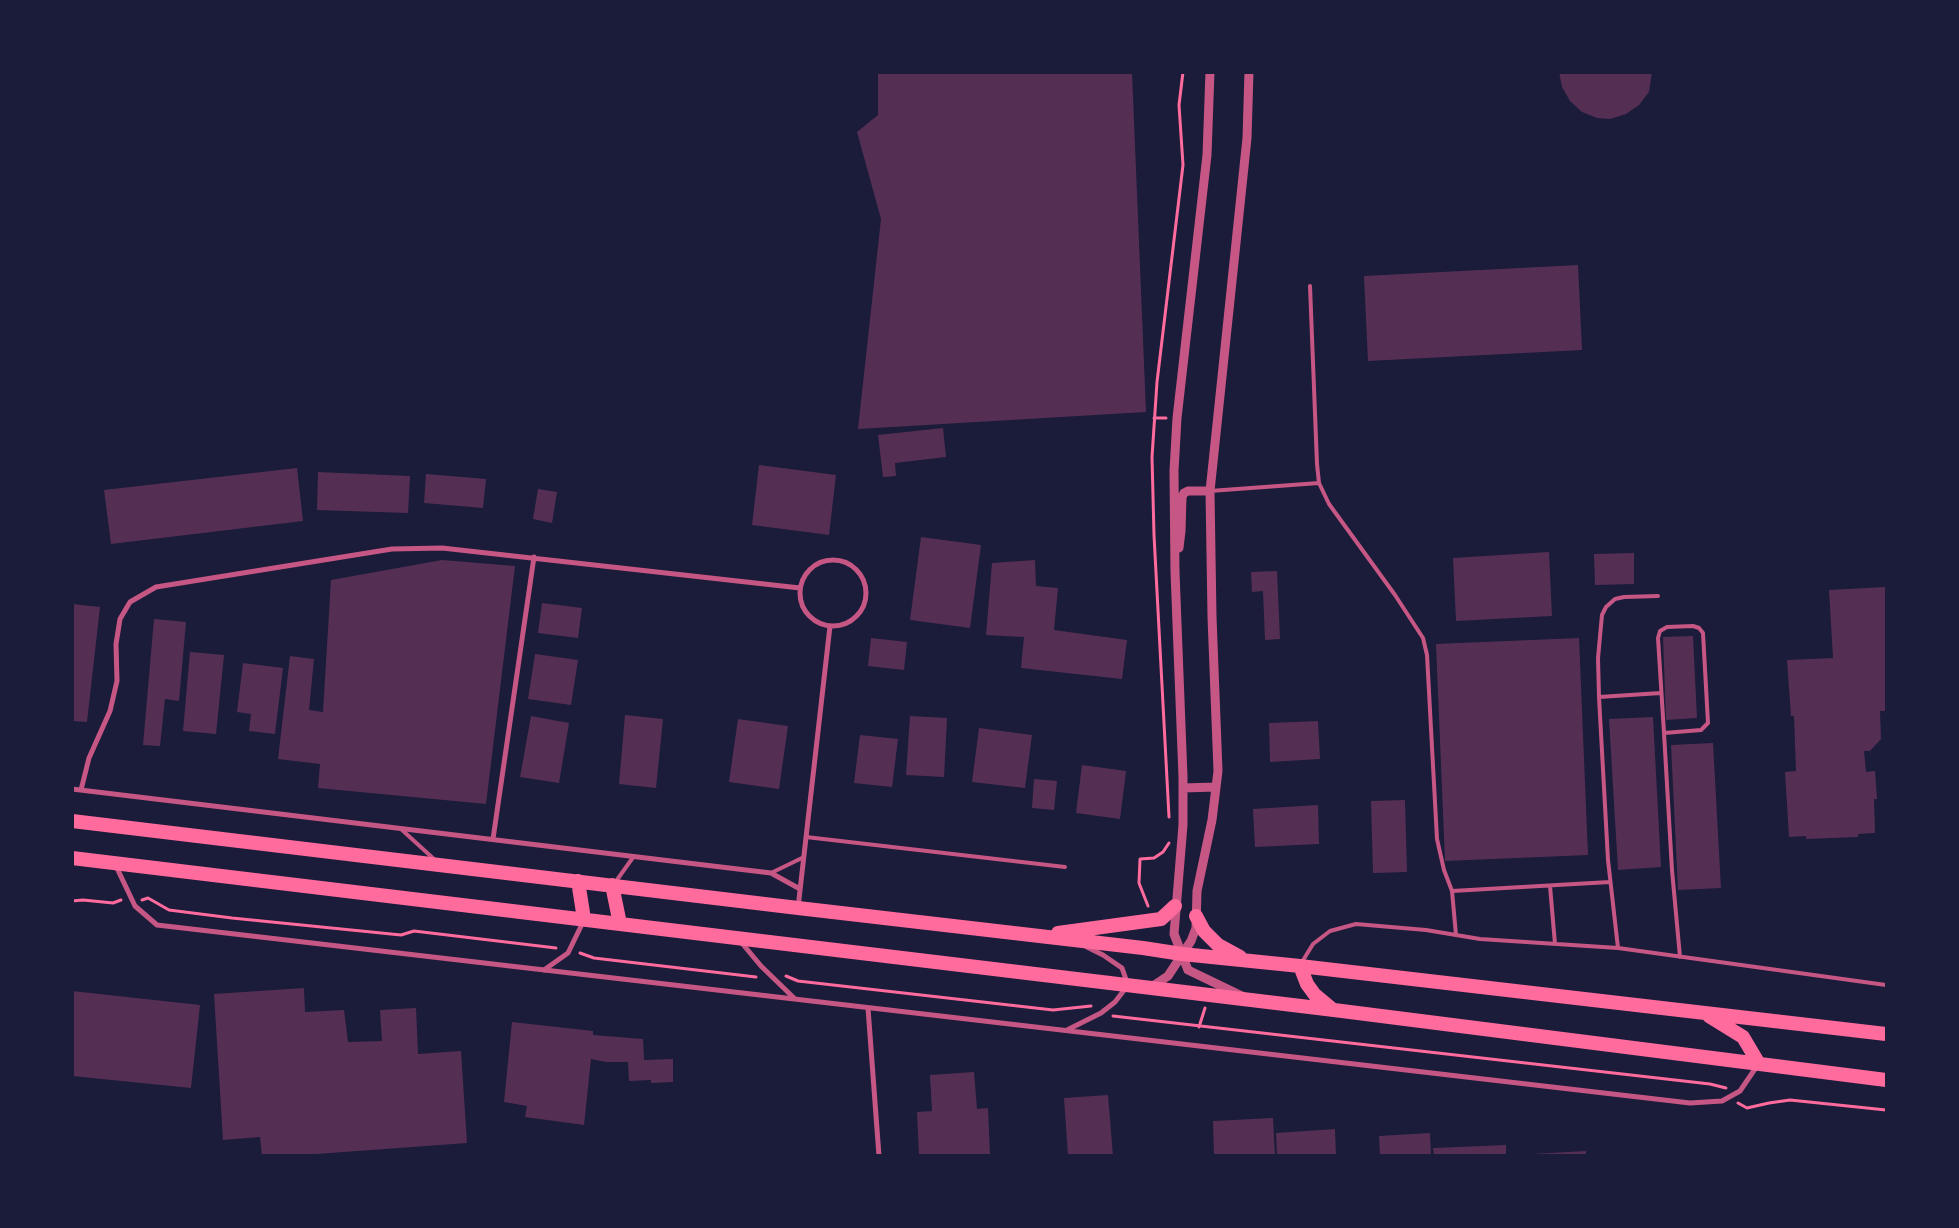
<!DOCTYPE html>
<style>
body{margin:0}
#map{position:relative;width:1959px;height:1228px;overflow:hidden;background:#1b1b3a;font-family:Raleway,sans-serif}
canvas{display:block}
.frame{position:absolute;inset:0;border:74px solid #1b1b3a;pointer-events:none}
</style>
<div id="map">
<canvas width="1959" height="1228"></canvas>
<div class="frame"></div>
</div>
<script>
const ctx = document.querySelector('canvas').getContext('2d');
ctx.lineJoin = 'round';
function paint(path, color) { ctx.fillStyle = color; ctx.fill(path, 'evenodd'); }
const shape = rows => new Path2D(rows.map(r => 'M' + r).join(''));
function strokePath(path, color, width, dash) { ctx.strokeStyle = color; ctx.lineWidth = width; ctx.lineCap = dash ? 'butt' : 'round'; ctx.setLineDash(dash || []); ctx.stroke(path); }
const building = shape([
 [878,72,1132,72,1146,412,858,429,881,219,857,132,878,115],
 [1559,72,1652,72,1649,92,1639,105,1626,114,1610,119,1597,118,1582,112,1570,101,1562,87],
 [1578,265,1582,350,1368,361,1364,276],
 [943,428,946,457,895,463,896,476,883,477,878,435],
 [759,465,836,475,829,535,752,525],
 [297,468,303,521,111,544,104,490],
 [318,472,410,476,408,513,317,510],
 [426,474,486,479,483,508,424,503],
 [538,489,557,492,552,523,533,519],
 [921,537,981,545,970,628,910,620],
 [1549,552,1552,616,1456,621,1453,558],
 [1634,553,1634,584,1595,585,1594,554],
 [442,560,515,566,486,804,318,788,320,764,278,759,290,656,314,659,309,710,323,712,331,580],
 [1035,560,1036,586,1058,588,1054,630,1127,640,1122,679,1021,668,1024,637,986,635,992,563],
 [1277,571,1280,639,1265,640,1263,591,1252,592,1251,572],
 [1886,587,1886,711,1880,711,1881,739,1870,751,1864,751,1866,772,1875,771,1877,799,1874,799,1875,833,1858,834,1858,837,1806,839,1806,836,1789,837,1785,772,1796,771,1794,716,1791,716,1787,660,1833,658,1829,590],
 [542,603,582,608,578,638,538,633],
 [72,604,100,607,87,722,72,721],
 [154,619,186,622,179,701,165,699,160,746,143,745],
 [1693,636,1697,718,1666,720,1663,637],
 [871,638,907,642,904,670,868,666],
 [1579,638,1588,855,1445,861,1436,644],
 [190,652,224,655,216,734,183,731],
 [535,654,578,660,571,705,528,699],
 [243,663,283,668,275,734,249,731,251,714,237,712],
 [625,715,663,719,656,788,619,784],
 [531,716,569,723,559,783,520,777],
 [910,716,947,718,944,777,906,775],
 [1653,717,1661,867,1618,870,1609,719],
 [738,719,788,726,779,789,729,782],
 [1318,721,1320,759,1270,762,1269,723],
 [979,728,1032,735,1025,788,972,782],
 [860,735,898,739,892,787,854,783],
 [1713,743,1721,888,1678,890,1671,745],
 [1082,765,1126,771,1120,819,1076,813],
 [1034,779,1057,781,1054,810,1032,808],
 [1405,800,1407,872,1373,873,1371,801],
 [1318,805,1319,844,1255,847,1253,809],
 [304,988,305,1012,344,1010,348,1042,382,1041,380,1010,416,1008,418,1054,461,1051,467,1143,289,1156,262,1156,260,1137,223,1140,214,994],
 [72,991,200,1005,191,1088,72,1076],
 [512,1022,593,1031,593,1035,643,1039,644,1060,673,1059,673,1082,651,1083,651,1080,629,1081,628,1062,606,1062,591,1059,584,1125,525,1117,527,1106,504,1102],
 [974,1072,977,1109,988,1108,990,1156,919,1156,917,1112,932,1111,930,1075],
 [1108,1095,1113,1156,1068,1156,1064,1098],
 [1273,1118,1275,1156,1214,1156,1213,1121],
 [1335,1129,1336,1156,1277,1156,1276,1133],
 [1430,1133,1431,1156,1380,1156,1379,1136],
 [1506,1145,1506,1156,1434,1156,1433,1148],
 [1586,1151,1586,1156,1532,1156,1532,1154]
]);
const path = shape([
 [1154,418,1166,418],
 [1169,817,1154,535,1152,457,1157,382,1183,165,1179,105,1183,72],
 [142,900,148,898,169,910,232,918,401,935,414,931,556,948],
 [72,901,83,900,113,903,121,900],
 [1148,906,1139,883,1140,859,1154,858,1163,852,1169,843],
 [580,953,594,958,756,977],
 [786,976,798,981,1053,1010,1091,1006],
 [1113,1016,1710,1084,1726,1088],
 [1199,1027,1205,1008],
 [1738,1103,1747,1108,1769,1103,1790,1100,1886,1110]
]);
const service = shape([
 [1310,286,1317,464,1319,483,1329,504,1395,595,1423,638,1427,655,1437,839,1444,870,1452,891,1456,935],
 [1210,491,1319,483],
 [1599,697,1661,693],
 [1664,733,1701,730,1708,723,1703,633,1699,628,1693,626,1667,627,1660,631,1658,638,1664,733,1672,870,1680,957],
 [401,829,435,860],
 [806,837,1065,867],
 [771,873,804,857],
 [614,884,634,856],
 [1550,886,1555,944],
 [1452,891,1610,882],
 [1618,948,1608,860,1599,697,1598,658,1602,615,1606,607,1615,599,1624,597,1658,596],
 [1302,962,1313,944,1330,931,1356,924,1426,930,1480,939,1618,948,1886,985]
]);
const minor = shape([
 '800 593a33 33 0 1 1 66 0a33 33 0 1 1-66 0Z',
 [72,789,771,873,800,889],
 [81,790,89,758,110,711,117,681,116,644,120,619,130,602,156,587,392,549,442,548,800,588],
 [493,839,534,557],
 [116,866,135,906,157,925,1690,1103,1722,1101,1740,1091,1757,1066],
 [798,908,830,626],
 [741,942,761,966,795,999],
 [544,970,568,953,584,920],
 [868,1008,879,1156],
 [1067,1030,1101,1013,1115,1002,1128,985,1122,968,1103,955,1087,947]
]);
const tertiary = shape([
 [1210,72,1207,155,1177,418,1174,471,1175,572,1183,777,1183,825,1174,934,1188,970,1242,996],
 [1179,548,1181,531,1182,497,1184,493,1188,491,1210,491],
 [1183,788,1216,787],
 [1150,988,1168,976,1191,941,1196,928,1197,891,1212,820,1218,771,1212,617,1210,491,1247,138,1249,72]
]);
const trunk = shape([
 [72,821,798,908,1143,948,1182,954,1300,966,1886,1034],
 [72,858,1334,1010,1886,1080],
 [578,881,584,919],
 [612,885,620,924],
 [1196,916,1204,931,1218,945,1240,957],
 [1058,933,1161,919,1175,906],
 [1300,966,1307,984,1315,995,1333,1010],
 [1709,1016,1743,1037,1759,1064]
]);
paint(building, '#542f53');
strokePath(path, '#ff6b9d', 3);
strokePath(service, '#c65784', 4);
strokePath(minor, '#c65784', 5);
strokePath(tertiary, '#c65784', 9);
strokePath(trunk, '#ff6b9d', 14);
</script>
